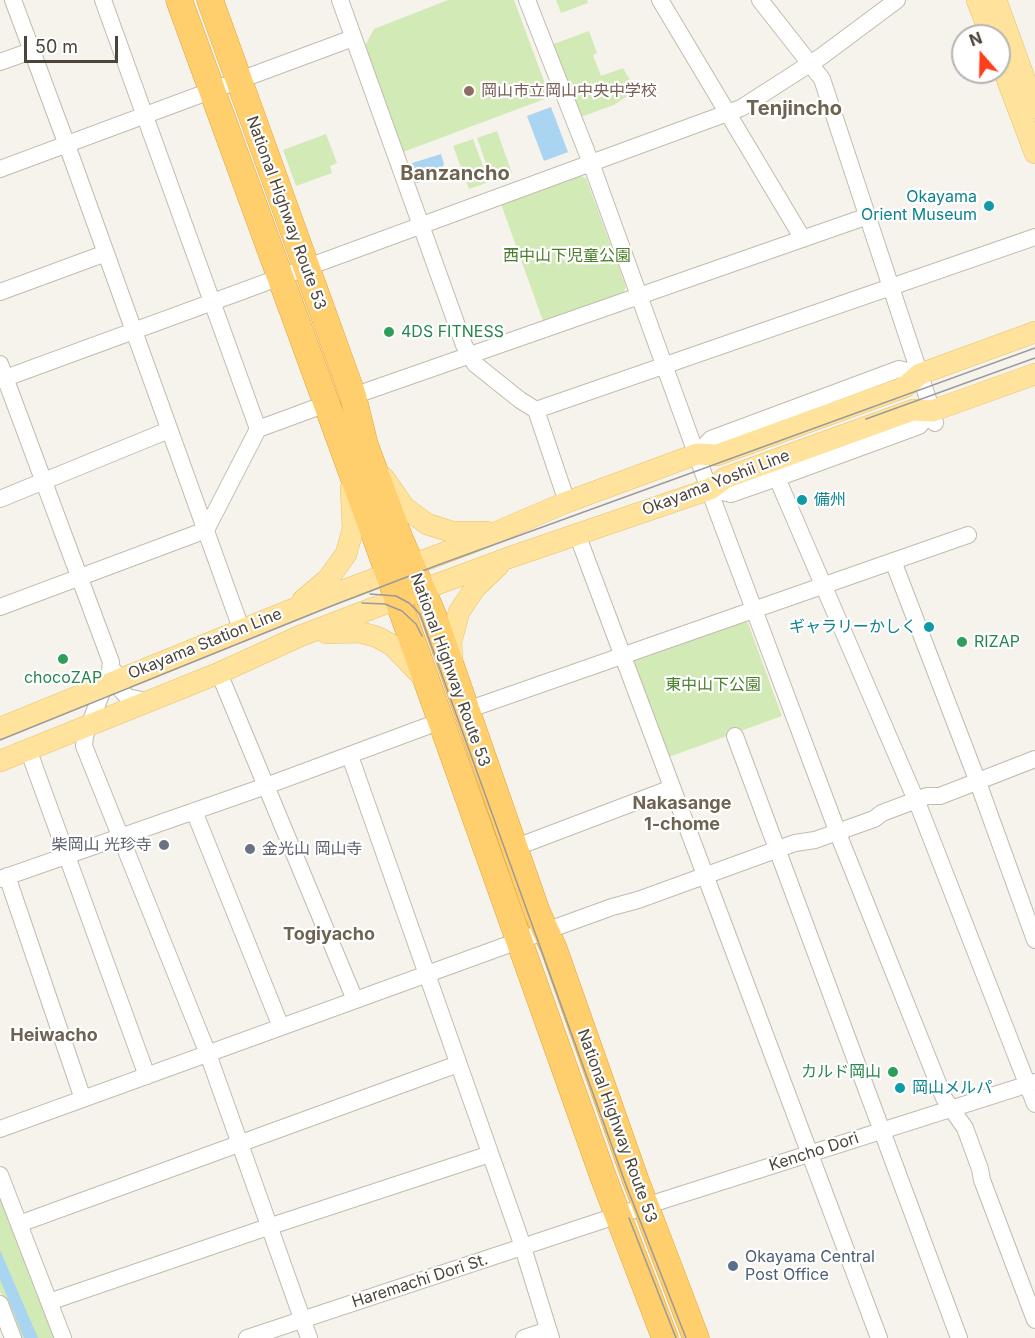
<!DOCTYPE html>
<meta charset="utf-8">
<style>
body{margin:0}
#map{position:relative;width:1035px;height:1338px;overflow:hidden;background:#f6f3ec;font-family:Inter,sans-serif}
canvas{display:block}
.north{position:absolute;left:951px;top:24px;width:60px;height:60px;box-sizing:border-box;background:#fff;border:2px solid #b7b4b0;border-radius:50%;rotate:340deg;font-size:16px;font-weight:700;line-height:24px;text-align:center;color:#4b4439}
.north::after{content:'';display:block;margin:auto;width:21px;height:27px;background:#fc3f1d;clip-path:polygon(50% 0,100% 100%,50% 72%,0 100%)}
.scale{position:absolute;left:24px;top:36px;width:94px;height:27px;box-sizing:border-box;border:3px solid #4b4439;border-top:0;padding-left:8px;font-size:18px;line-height:21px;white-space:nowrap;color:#4b4439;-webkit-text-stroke:4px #fff;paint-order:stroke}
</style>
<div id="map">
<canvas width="1035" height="1338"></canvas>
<div class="north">N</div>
<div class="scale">50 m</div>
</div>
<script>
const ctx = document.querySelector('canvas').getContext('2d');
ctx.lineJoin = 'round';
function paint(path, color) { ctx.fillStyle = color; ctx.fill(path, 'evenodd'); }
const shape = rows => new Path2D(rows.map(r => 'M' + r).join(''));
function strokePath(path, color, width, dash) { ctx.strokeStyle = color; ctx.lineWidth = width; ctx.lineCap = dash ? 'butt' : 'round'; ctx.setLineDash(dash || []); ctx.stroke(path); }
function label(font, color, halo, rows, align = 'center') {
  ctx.font = font + ' Inter,"Noto Sans JP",sans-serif'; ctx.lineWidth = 4.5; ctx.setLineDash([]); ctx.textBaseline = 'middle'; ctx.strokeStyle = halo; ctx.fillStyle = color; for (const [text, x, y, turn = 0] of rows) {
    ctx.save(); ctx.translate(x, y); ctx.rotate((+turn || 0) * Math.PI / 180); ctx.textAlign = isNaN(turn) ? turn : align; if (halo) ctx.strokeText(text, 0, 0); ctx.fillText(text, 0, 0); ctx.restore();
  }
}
const green = shape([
 [448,0,514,0,550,97,403,152,365,46,374,29],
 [556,0,587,0,588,3,561,13],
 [589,31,597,53,593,55,601,76,623,68,636,90,614,105,578,118,551,45],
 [497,131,512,173,492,180,477,138],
 [326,134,337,163,330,166,332,173,296,186,283,150],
 [473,139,489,182,469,189,453,146],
 [579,175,586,178,626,287,623,293,543,321,501,204],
 [740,620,748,623,782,716,666,758,633,664,636,658],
 [0,1197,56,1338,19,1338,0,1291]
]);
const water = shape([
 [551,107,568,152,544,161,527,116],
 [441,154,444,164,439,174,430,180,416,183,409,164],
 [0,1250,38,1338,24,1338,0,1279]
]);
const minor = shape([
 [13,0,67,145,242,631],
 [103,0,258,429],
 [340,0,464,345,475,364,520,400,536,410,567,502],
 [527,0,591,163,717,511,841,841,944,1098,965,1128,980,1169,982,1180,1035,1320],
 [660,0,803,239],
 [760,0,822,79,932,411,935,423],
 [0,62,31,51],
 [0,169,353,38],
 [0,292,106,253],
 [0,364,111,662,110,671,85,736,84,746,208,1054,309,1338],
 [0,380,741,108,822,56,897,0],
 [353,396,868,216],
 [536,410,1035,237],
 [697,454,711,439,899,369,920,374],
 [777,478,919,807,1035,1104],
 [710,489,731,494,777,478,919,426,932,411],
 [0,499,169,430],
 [577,534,879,1338],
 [893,561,976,777,1035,940],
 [0,607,206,530,258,429,326,404],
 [114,671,122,691,127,697,147,701],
 [219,673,355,1000],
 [467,710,968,535],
 [735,736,959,1338],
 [28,749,147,1076],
 [350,756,520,1238,551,1338],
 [194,811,281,1027],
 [514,848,672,788],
 [7,876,83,1099],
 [0,879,266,786,441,721],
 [0,1129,612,907,638,900,795,843,815,840,874,819,882,813,927,796,940,796,1035,759],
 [0,1175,63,1338],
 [19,1224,458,1064],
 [49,1302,262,1229,490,1154],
 [0,1304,13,1338],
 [247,1338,664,1200,1035,1082],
 [524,1338,548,1330]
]);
const major = shape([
 [977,0,991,36],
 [996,0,1035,108],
 [999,58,1035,153],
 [384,478,404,507,427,524,452,532,486,532],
 [303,600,328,579,346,554,353,529,351,488],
 [326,633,359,632,377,637,392,645,423,677],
 [452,660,451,642,459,612,475,588,498,566],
 [0,728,291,610,476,541,567,502,697,454,717,455,905,387,920,374,1035,332],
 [0,761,219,673,300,636,397,599,508,558,710,489,725,478,913,410,932,411,1035,374]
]);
const highway = shape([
 [179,0,379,547,604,1179,665,1338],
 [210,0,353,396,365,445,400,539,434,617,537,912,554,949,636,1181,696,1338]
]);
const tram = shape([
 [866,419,1035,358],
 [370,594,396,596,409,603,420,614,626,1185,686,1338],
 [362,603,385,604,402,611,416,624,422,636],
 [0,740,334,605,438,565,1035,348],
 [629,1218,676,1338]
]);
const markers = [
 [469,91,6,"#8d6e63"],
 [989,206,6,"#0f9aa8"],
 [389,332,6,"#2e9e5b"],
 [802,500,6,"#0f9aa8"],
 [929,627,6,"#0f9aa8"],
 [962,642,6,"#2e9e5b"],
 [63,659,6,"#2e9e5b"],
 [164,845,6,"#6b7280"],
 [250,849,6,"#6b7280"],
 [893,1072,6,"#2e9e5b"],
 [900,1088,6,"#0f9aa8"],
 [733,1266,6,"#5c6f8a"]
];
const educationNames = [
 ["岡山市立岡山中央中学校",481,91]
];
const cultureNames = [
 ["Okayama",977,197],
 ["Orient Museum",977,215],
 ["備州",814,500,"left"],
 ["ギャラリーかしく",917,627],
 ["岡山メルパ",912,1088,"left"]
];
const streetNames = [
 ["National Highway Route 53",286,213,70],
 ["Okayama Yoshii Line",716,483,-21],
 ["Okayama Station Line",205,644,-22],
 ["National Highway Route 53",450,670,70],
 ["National Highway Route 53",617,1126,70],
 ["Kencho Dori",814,1152,-18],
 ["Haremachi Dori St.",420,1281,-18]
];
const parkNames = [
 ["西中山下児童公園",567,256],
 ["東中山下公園",713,685]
];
const leisureNames = [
 ["4DS FITNESS",401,332],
 ["RIZAP",974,642],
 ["chocoZAP",63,678,"center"],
 ["カルド岡山",881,1072,"right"]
];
const worshipNames = [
 ["柴岡山 光珍寺",152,845],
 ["金光山 岡山寺",262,849,"left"]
];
const serviceNames = [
 ["Okayama Central",745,1257],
 ["Post Office",745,1275]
];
const neighbourhoodNames = [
 ["Nakasange",682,804],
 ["1-chome",682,825],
 ["Togiyacho",329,935],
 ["Heiwacho",54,1036]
];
const quarterNames = [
 ["Tenjincho",794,109],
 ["Banzancho",455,174]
];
paint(green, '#d2eab5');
paint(water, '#a9d4f2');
strokePath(minor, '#c2bbae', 18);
strokePath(major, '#e6c16a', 22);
strokePath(highway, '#e0a43c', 27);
strokePath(minor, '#fff', 16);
strokePath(major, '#ffe39c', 21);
strokePath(highway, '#ffcf6e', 26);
strokePath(tram, '#9a9a9a', 1.5);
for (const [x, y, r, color] of markers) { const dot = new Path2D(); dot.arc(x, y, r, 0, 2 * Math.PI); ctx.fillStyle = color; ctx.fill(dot); strokePath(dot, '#fff', 2); }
label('16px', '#785e54', '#fff', educationNames, 'left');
label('16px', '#0d838f', '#fff', cultureNames, 'right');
label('16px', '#4b4439', '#fff', streetNames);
label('16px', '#4a7f2a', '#fff', parkNames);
label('16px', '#27864d', '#fff', leisureNames, 'left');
label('16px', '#5b616d', '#fff', worshipNames, 'right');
label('16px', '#4e5e75', '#fff', serviceNames, 'left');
label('bold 18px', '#6e6250', '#fff', neighbourhoodNames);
label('bold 20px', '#6e6250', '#fff', quarterNames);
</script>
